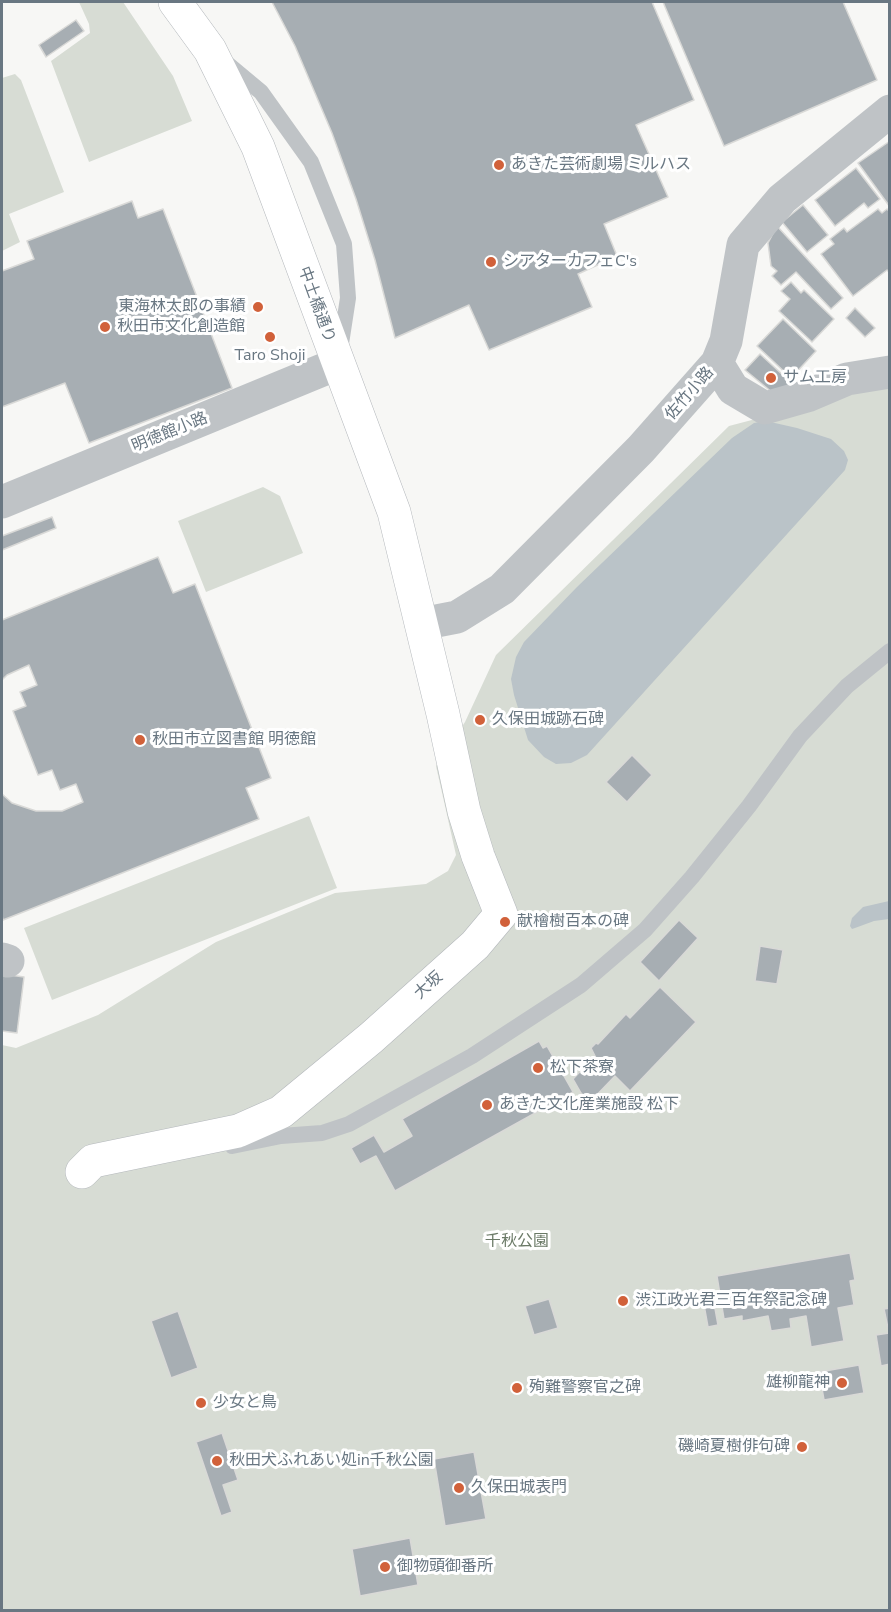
<!DOCTYPE html>
<meta charset="utf-8">
<style>
body{margin:0}
#map{position:relative;width:891px;height:1612px;overflow:hidden;background:#f7f7f5;font-family:"Nunito Sans",sans-serif}
canvas{display:block}
.frame{position:absolute;inset:0;border:3px solid #697782;pointer-events:none}
</style>
<div id="map">
<canvas width="891" height="1612"></canvas>
<div class="frame"></div>
</div>
<script>
const ctx = document.querySelector('canvas').getContext('2d');
ctx.lineJoin = 'round';
function paint(path, color) { ctx.fillStyle = color; ctx.fill(path, 'evenodd'); }
const shape = rows => new Path2D(rows.map(r => 'M' + r).join(''));
function strokePath(path, color, width, dash) { ctx.strokeStyle = color; ctx.lineWidth = width; ctx.lineCap = dash ? 'butt' : 'round'; ctx.setLineDash(dash || []); ctx.stroke(path); }
function label(font, color, halo, rows, align = 'center') {
  ctx.font = font + ' "Nunito Sans","Noto Sans JP",sans-serif'; ctx.lineWidth = 6; ctx.setLineDash([]); ctx.textBaseline = 'middle'; ctx.strokeStyle = halo; ctx.fillStyle = color; for (const [text, x, y, turn = 0] of rows) {
    ctx.save(); ctx.translate(x, y); ctx.rotate((+turn || 0) * Math.PI / 180); ctx.textAlign = isNaN(turn) ? turn : align; if (halo) ctx.strokeText(text, 0, 0); ctx.fillText(text, 0, 0); ctx.restore();
  }
}
const green = shape([
 [79,2,123,2,173,76,192,121,89,162,51,61,90,33,89,24],
 [15,74,21,80,64,192,9,214,20,242,2,251,2,78],
 [889,384,889,1610,2,1610,2,1045,16,1048,98,1015,216,942,335,893,426,884,448,871,456,855,436,766,465,722,496,655,729,426],
 [263,487,280,496,303,553,206,592,178,521],
 [309,816,337,888,52,1000,24,928]
]);
const water = shape([
 [766,421,797,428,831,439,844,451,848,460,845,470,587,755,571,763,556,764,544,757,528,740,514,695,511,679,516,657,524,642,577,587,732,438,754,423],
 [889,901,889,919,874,921,855,928,852,929,850,926,852,918,863,907]
]);
const building = shape([
 [272,2,652,2,694,100,636,125,668,197,604,224,617,256,578,274,592,307,489,350,469,305,395,338,375,260,356,199,332,133,295,46,272,2],
 [663,2,843,2,877,80,724,146,663,2],
 [76,20,84,31,46,57,39,45,76,20],
 [890,141,890,207,858,163,890,141],
 [856,168,880,199,868,208,864,203,835,226,815,200,856,168],
 [132,201,138,218,163,209,232,388,89,443,65,383,2,407,2,271,34,259,27,241,132,201],
 [803,205,828,235,807,252,782,222,803,205],
 [878,209,882,213,887,209,890,212,890,273,887,270,853,296,821,254,834,244,830,239,844,228,847,232,878,209],
 [777,226,843,298,831,309,796,272,781,285,772,276,777,271,771,266,768,243,777,226],
 [791,282,801,293,804,290,834,319,812,342,779,311,790,299,781,291,791,282],
 [855,308,875,328,865,337,846,318,855,308],
 [783,319,816,351,791,378,757,346,783,319],
 [760,354,796,387,773,393,745,370,760,354],
 [52,517,56,528,2,550,2,536,52,517],
 [158,557,173,593,195,584,271,778,246,788,259,819,3,920,2,916,2,794,12,803,36,811,62,811,83,802,76,784,60,790,52,770,38,775,13,711,26,706,20,692,37,685,29,665,7,675,2,680,2,620,158,557],
 [632,755,652,775,627,802,606,782,632,755],
 [679,920,698,938,659,981,640,962,679,920],
 [760,946,783,950,777,984,755,981,760,946],
 [2,974,24,977,17,1033,2,1031,2,974],
 [660,987,696,1022,630,1091,615,1076,590,1102,581,1093,573,1079,595,1056,591,1048,596,1043,598,1044,626,1014,630,1018,660,987],
 [539,1041,543,1048,547,1046,573,1092,395,1191,376,1156,360,1164,351,1148,374,1135,384,1152,412,1136,402,1119,539,1041],
 [850,1253,855,1280,850,1281,854,1305,838,1308,844,1341,811,1347,806,1316,790,1319,791,1328,771,1331,768,1316,742,1321,742,1316,724,1319,717,1276,850,1253],
 [549,1299,558,1328,534,1335,525,1306,549,1299],
 [714,1303,718,1325,708,1327,704,1305,714,1303],
 [890,1308,890,1364,881,1366,876,1335,889,1333,884,1309,890,1308],
 [178,1311,198,1368,171,1378,151,1321,178,1311],
 [859,1365,864,1393,824,1400,819,1372,859,1365],
 [808,1374,811,1386,796,1389,794,1377,808,1374],
 [222,1433,238,1480,223,1485,232,1512,221,1516,196,1442,222,1433],
 [474,1452,486,1519,445,1526,434,1459,474,1452],
 [410,1538,418,1585,360,1596,352,1549,410,1538]
]);
const lane = shape([
 [225,62,261,92,311,162,344,244,348,298,340,350],
 [232,1146,281,1136,322,1133,349,1124,472,1056,581,985,645,930,692,877,749,806,800,736,847,686,890,651]
]);
const street = shape([
 [717,363,733,389,765,408,807,396,847,379,890,372],
 [2,502,337,364],
 [421,624,457,617,502,589,641,449,717,363,726,341,743,245,782,199,890,111],
 [2,959,8,961]
]);
const secondary = shape([
 [82,1172,93,1161,238,1131,281,1112,371,1038,475,945,501,914,478,856,464,811,443,714,394,512,258,147,210,50,175,2]
]);
const markers = [
 [499,165,6,"#d1613a"],
 [491,262,6,"#d1613a"],
 [258,307,6,"#d1613a"],
 [105,327,6,"#d1613a"],
 [270,337,6,"#d1613a"],
 [771,378,6,"#d1613a"],
 [480,720,6,"#d1613a"],
 [140,740,6,"#d1613a"],
 [505,922,6,"#d1613a"],
 [538,1068,6,"#d1613a"],
 [487,1105,6,"#d1613a"],
 [623,1301,6,"#d1613a"],
 [842,1383,6,"#d1613a"],
 [517,1388,6,"#d1613a"],
 [201,1403,6,"#d1613a"],
 [802,1447,6,"#d1613a"],
 [217,1461,6,"#d1613a"],
 [459,1488,6,"#d1613a"],
 [385,1567,6,"#d1613a"]
];
const poiNames = [
 ["あきた芸術劇場 ミルハス",511,165],
 ["シアターカフェC's",503,262],
 ["東海林太郎の事績",246,307,"right"],
 ["秋田市文化創造館",117,327],
 ["Taro Shoji",270,356,"center"],
 ["サム工房",783,378],
 ["久保田城跡石碑",492,720],
 ["秋田市立図書館 明徳館",152,740],
 ["献檜樹百本の碑",517,922],
 ["松下茶寮",550,1068],
 ["あきた文化産業施設 松下",499,1105],
 ["渋江政光君三百年祭記念碑",635,1301],
 ["雄柳龍神",830,1383,"right"],
 ["殉難警察官之碑",529,1388],
 ["少女と鳥",213,1403],
 ["磯崎夏樹俳句碑",790,1447,"right"],
 ["秋田犬ふれあい処in千秋公園",229,1461],
 ["久保田城表門",471,1488],
 ["御物頭御番所",397,1567]
];
const streetNames = [
 ["中土橋通り",316,305,70],
 ["佐竹小路",690,394,-49],
 ["明徳館小路",170,433,-22],
 ["大坂",429,986,-42]
];
const parkNames = [
 ["千秋公園",517,1242]
];
paint(green, '#d7dcd4');
paint(water, '#bac3c8');
paint(building, '#a7aeb3');
strokePath(building, '#d9d9d7', 1.5);
strokePath(secondary, '#b4b8bc', 34);
strokePath(lane, '#bfc3c6', 16);
strokePath(street, '#bfc3c6', 33);
strokePath(secondary, '#fff', 33);
for (const [x, y, r, color] of markers) { const dot = new Path2D(); dot.arc(x, y, r, 0, 2 * Math.PI); ctx.fillStyle = color; ctx.fill(dot); strokePath(dot, '#fff', 2); }
label('16px', '#697782', '#fff', poiNames, 'left');
label('16px', '#697782', '#fff', streetNames);
label('16px', '#6b7a67', '#fff', parkNames);
</script>
